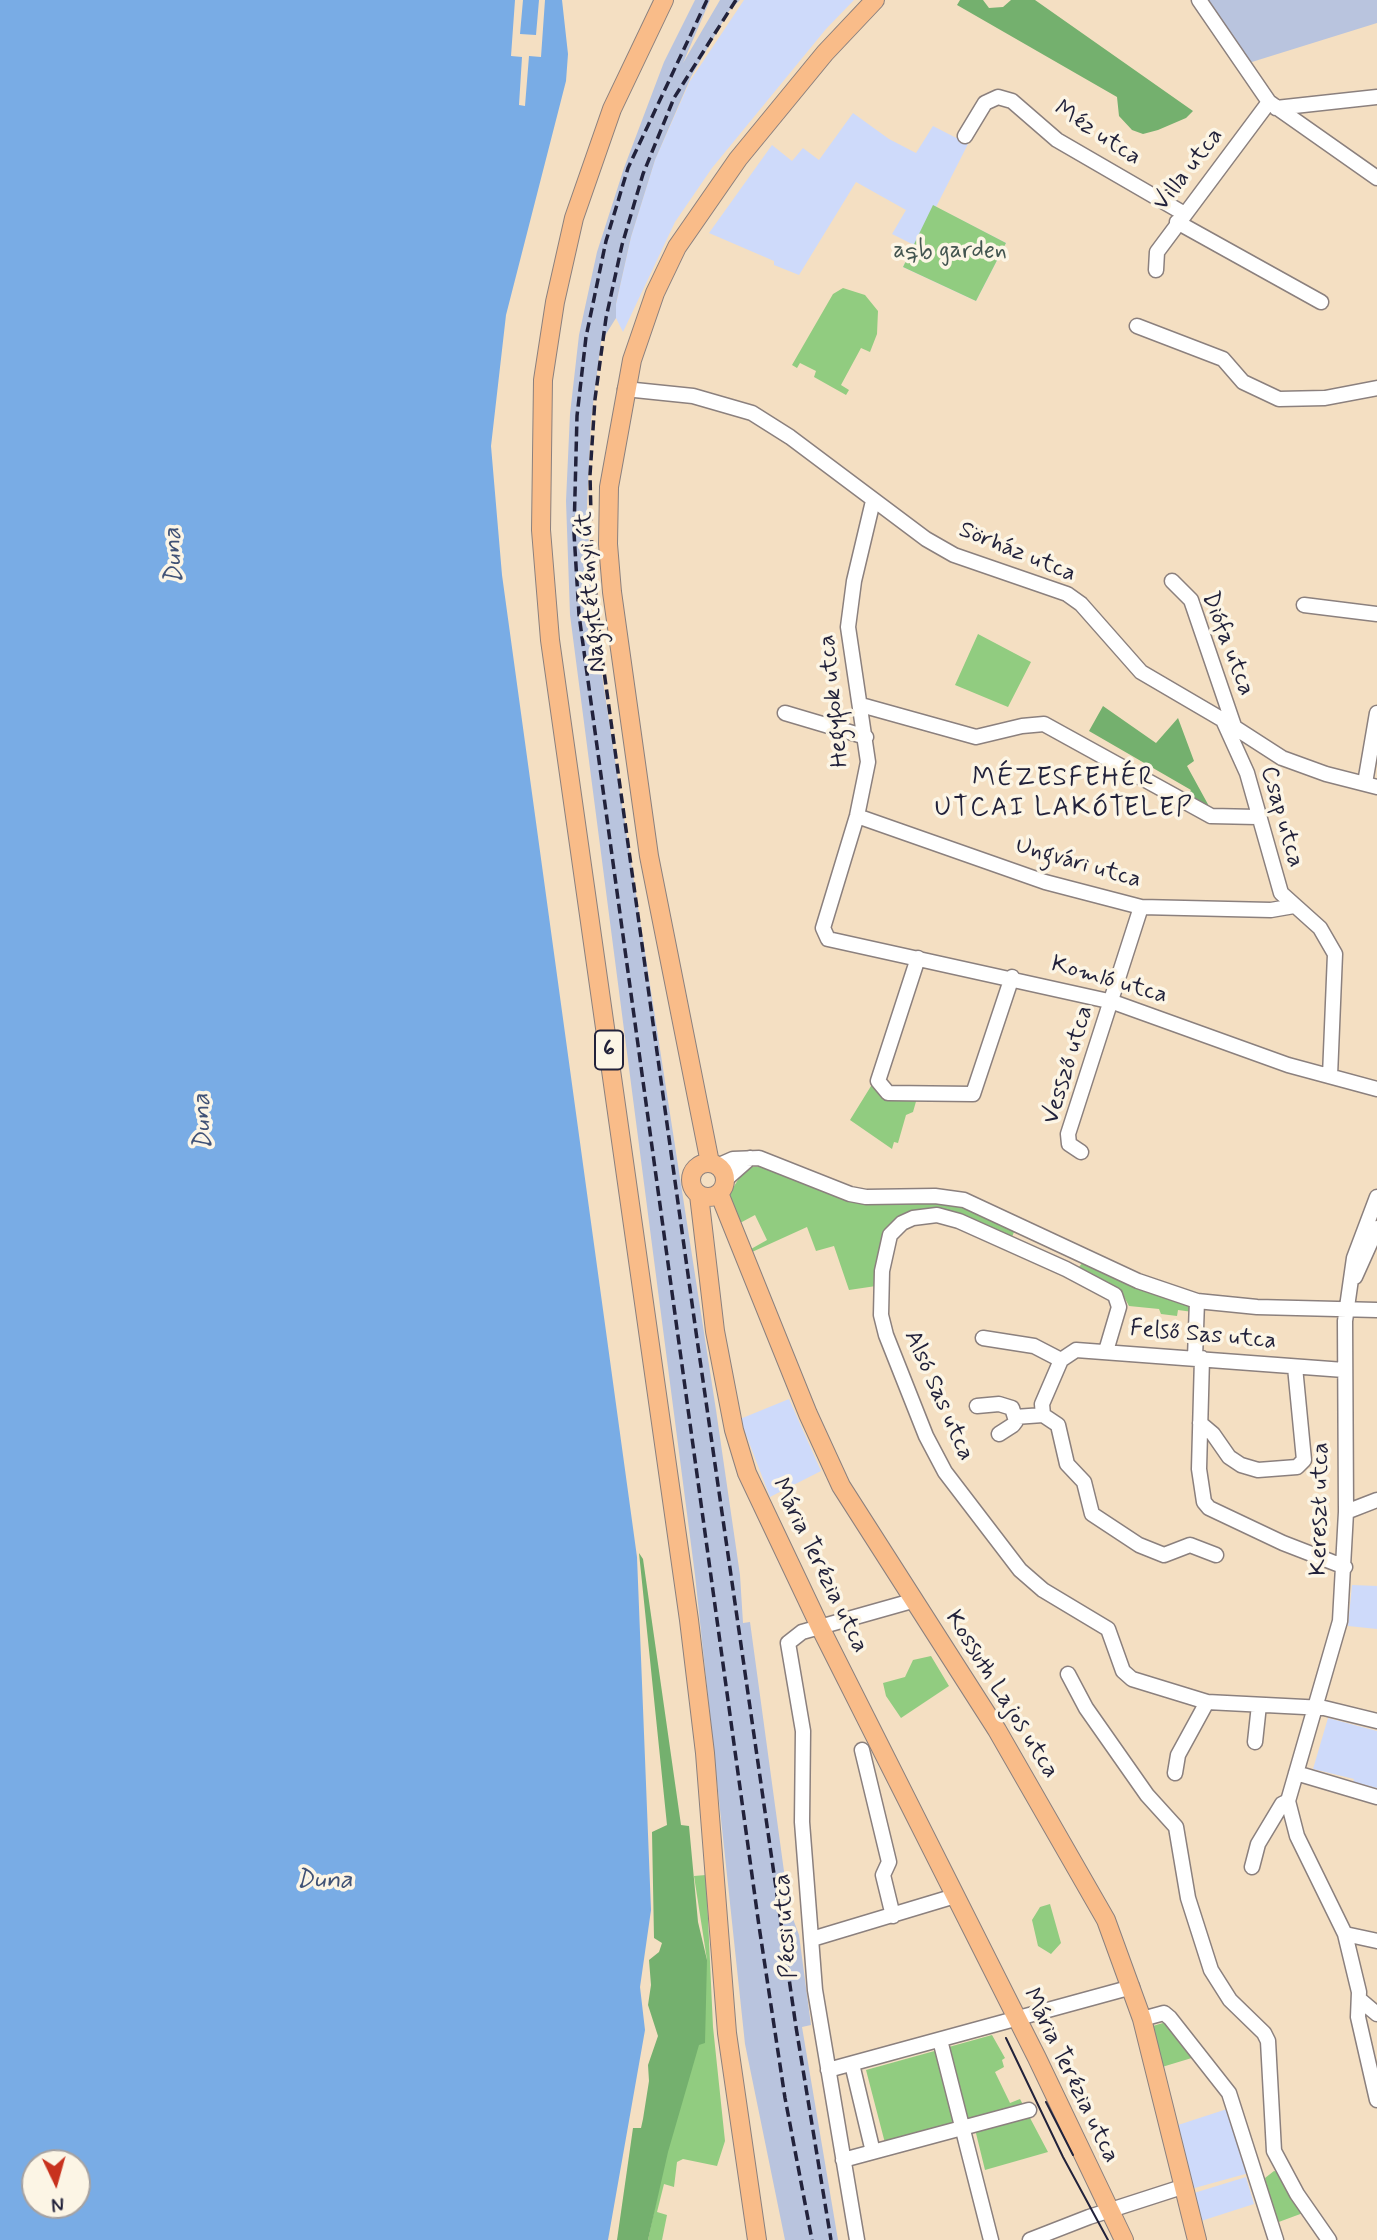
<!DOCTYPE html>
<meta charset="utf-8">
<style>
body{margin:0}
#map{position:relative;width:1377px;height:2240px;overflow:hidden;background:#f4dfc2;font-family:Mynerve,sans-serif}
canvas{display:block}
.north{position:absolute;left:21px;top:2149px;width:70px;height:70px;box-sizing:border-box;background:#fcf5e5;border:2px solid #a5a1a1;border-radius:50%;rotate:175deg;font-size:19px;font-weight:700;line-height:28px;text-align:center;color:#22223b}
.north::after{content:'';display:block;margin:auto;width:24px;height:32px;background:#c8321e;clip-path:polygon(50% 0,100% 100%,50% 72%,0 100%)}
</style>
<div id="map">
<canvas width="1377" height="2240"></canvas>
<div class="north">N</div>
</div>
<script>
const ctx = document.querySelector('canvas').getContext('2d');
ctx.lineJoin = 'round';
function paint(path, color) { ctx.fillStyle = color; ctx.fill(path, 'evenodd'); }
const shape = rows => new Path2D(rows.map(r => 'M' + r).join(''));
function strokePath(path, color, width, dash) { ctx.strokeStyle = color; ctx.lineWidth = width; ctx.lineCap = dash ? 'butt' : 'round'; ctx.setLineDash(dash || []); ctx.stroke(path); }
function label(font, color, halo, rows, align = 'center') {
  ctx.font = font + ' Mynerve,sans-serif'; ctx.lineWidth = 7; ctx.setLineDash([]); ctx.textBaseline = 'middle'; ctx.strokeStyle = halo; ctx.fillStyle = color; for (const [text, x, y, turn = 0] of rows) {
    ctx.save(); ctx.translate(x, y); ctx.rotate((+turn || 0) * Math.PI / 180); ctx.textAlign = isNaN(turn) ? turn : align; if (halo) ctx.strokeText(text, 0, 0); ctx.fillText(text, 0, 0); ctx.restore();
  }
}
const built = shape([
 [744,0,854,0,826,29,712,168,675,222,623,332,616,318,616,304,631,237,655,160,690,81],
 [853,113,889,139,916,153,933,126,968,144,936,207,1006,243,976,301,903,267,914,245,892,234,906,210,856,182,799,275,774,265,774,261,709,233,772,145,792,161,803,148,819,160],
 [789,1399,821,1471,770,1497,740,1419],
 [1352,1585,1377,1586,1377,1629,1348,1626],
 [1328,1718,1377,1731,1377,1788,1353,1782,1354,1779,1313,1769],
 [1227,2109,1249,2173,1191,2189,1175,2126],
 [1246,2177,1254,2204,1201,2221,1194,2193]
]);
const industrial = shape([
 [695,0,710,0,683,63,720,0,740,0,729,11,691,77,655,160,631,237,616,304,616,318,601,342,591,420,587,505,592,611,716,1410,740,1575,743,1623,750,1622,789,1908,799,1935,811,2025,802,2027,838,2240,785,2240,745,2044,695,1575,570,615,566,501,570,414,579,335,597,252,624,168,664,62],
 [1194,0,1377,0,1377,23,1239,66]
]);
const green = shape([
 [933,205,1006,243,976,301,903,267],
 [843,288,865,295,878,311,877,334,870,352,861,348,841,385,849,390,846,395,814,377,816,371,800,363,797,368,792,365,833,294],
 [978,634,1031,662,1008,707,955,685],
 [876,1078,876,1090,881,1094,917,1098,913,1112,906,1115,898,1143,894,1142,892,1149,850,1120],
 [762,1166,850,1199,892,1204,927,1199,956,1201,1063,1249,1061,1253,1014,1232,1012,1237,961,1215,893,1225,876,1286,849,1290,834,1246,816,1251,807,1227,752,1252,751,1249,767,1240,755,1215,740,1223,731,1204,730,1193,742,1173,750,1167],
 [1083,1262,1167,1298,1194,1304,1193,1312,1178,1310,1177,1316,1161,1314,1159,1309,1129,1306,1122,1293,1081,1272,1079,1267],
 [931,1656,949,1686,901,1718,886,1696,883,1683,905,1677,913,1660],
 [706,1875,713,2027,725,2141,717,2166,683,2159,677,2162,674,2187,664,2184,657,2212,667,2215,662,2240,648,2240,707,1960,694,1876],
 [1050,1904,1061,1943,1051,1954,1038,1946,1032,1920,1040,1907],
 [1166,2022,1195,2057,1162,2067,1153,2026],
 [992,2035,1005,2058,1002,2060,1004,2067,995,2072,1010,2103,1020,2099,1048,2152,985,2170,973,2121,885,2143,866,2070],
 [1274,2171,1278,2172,1303,2213,1276,2223,1265,2178]
]);
const forest = shape([
 [960,0,983,0,989,8,1003,7,1011,0,1035,0,1193,111,1186,118,1158,130,1143,134,1132,130,1119,116,1117,97,957,5],
 [1103,706,1156,743,1178,718,1194,761,1187,766,1210,808,1186,798,1191,790,1089,731],
 [639,1553,643,1559,681,1825,689,1826,698,1922,707,1960,705,2043,699,2045,668,2152,648,2240,617,2240,633,2128,641,2128,643,2119,649,2081,648,2065,658,2036,648,2005,651,1985,649,1960,659,1952,662,1943,654,1938,652,1832,667,1825]
]);
const water = shape([
 [0,0,562,0,568,54,566,81,506,315,491,446,502,575,637,1557,651,1910,640,1987,645,2030,608,2240,0,2240],
 [35,2163,77,2163,77,2205,35,2205]
]);
const pier = shape([
 [515,0,523,0,520,34,536,35,539,0,545,0,541,57,529,56,525,106,519,105,522,57,511,56]
]);
const minor = shape([
 [1199,0,1269,102,1377,178],
 [1276,108,1377,97],
 [965,136,985,103,998,97,1012,101,1057,140,1183,213],
 [1177,222,1321,302],
 [1156,270,1157,252,1269,102],
 [1137,326,1223,359,1243,382,1279,399,1325,398,1377,388],
 [625,389,693,396,752,413,790,437,926,539,954,555,1067,594,1081,604,1141,672,1223,720,1282,758,1326,774,1377,787],
 [873,501,854,581,848,627,868,762,857,816,823,928,828,939,1113,1002,1288,1065,1377,1089],
 [1172,581,1191,600,1234,726],
 [1304,605,1377,614],
 [861,705,976,737,1022,726,1044,724,1211,816,1257,817],
 [785,713,866,737],
 [1223,720,1247,773,1281,893,1320,928,1335,954,1330,1076],
 [1365,783,1377,713],
 [857,816,1045,882,1141,907,1271,910,1294,906],
 [918,958,878,1081,888,1093,973,1094,1012,977],
 [1081,1152,1069,1144,1068,1134,1141,907],
 [717,1166,733,1159,759,1158,850,1194,866,1197,935,1196,964,1200,1138,1281,1197,1301,1257,1307,1377,1310],
 [725,1180,750,1158],
 [1377,1197,1354,1258,1345,1321,1346,1512,1340,1621,1288,1801,1297,1836,1345,1934,1359,1992,1358,2017,1377,2100],
 [1355,1277,1377,1228],
 [983,1338,1034,1346,1061,1360],
 [1106,1351,1119,1307,1115,1295,1066,1269,959,1221,937,1215,913,1218,902,1223,890,1235,882,1271,881,1315,886,1335,926,1436,945,1472,1020,1570,1043,1590,1108,1629,1123,1671,1132,1679,1207,1702,1324,1708,1377,1721],
 [1195,1358,1197,1301],
 [1202,1358,1199,1469,1204,1502,1209,1508,1283,1543,1345,1567],
 [977,1406,999,1404,1012,1408,1016,1421,1013,1425,999,1434],
 [1043,1415,1042,1404,1061,1360,1076,1350,1344,1370],
 [1015,1417,1043,1415,1058,1425,1067,1464,1084,1482,1092,1514,1139,1545,1164,1555,1190,1545,1216,1555],
 [1200,1423,1213,1434,1229,1457,1241,1465,1258,1470,1297,1467,1304,1460,1295,1367],
 [1346,1512,1377,1500],
 [1068,1674,1086,1708,1147,1795,1176,1827,1188,1898,1211,1970,1230,2000,1264,2033,1268,2041,1274,2151,1297,2194,1329,2240],
 [1255,1742,1259,1705],
 [862,1750,889,1862,883,1875,893,1916],
 [1175,1773,1178,1755,1207,1702],
 [1296,1773,1377,1797],
 [1252,1867,1258,1844,1282,1804,1288,1801],
 [1345,1934,1377,1941],
 [812,1939,955,1896],
 [1359,1999,1377,2014],
 [1142,2019,1164,2013,1170,2018,1229,2093,1276,2240],
 [940,2040,991,2240],
 [852,2064,873,2152],
 [828,2070,1132,1987],
 [843,2160,1029,2110],
 [857,2240,815,1990,802,1822,803,1731,788,1643,802,1632,912,1601],
 [1030,2240,1089,2217,1182,2187]
]);
const major = shape([
 [664,0,612,109,574,218,555,302,543,380,541,530,550,640,689,1620,705,1753,727,2033,757,2240],
 [710,1163,649,856,612,592,608,544,609,487,632,360,655,293,677,247,738,159,825,53,875,0],
 '691 1180a17 17 0 1 1 34 0a17 17 0 1 1-34 0Z',
 [719,1193,808,1414,841,1486,997,1730,1106,1920,1142,2019,1197,2240],
 [699,1195,715,1331,734,1430,747,1473,820,1627,1037,2058,1124,2240]
]);
const tram = shape([
 [1006,2038,1063,2157,1108,2240],
 [1046,2102,1073,2155]
]);
const rail = shape([
 [707,0,628,168,606,241,586,337,577,416,574,533,579,615,759,1926,785,2098,812,2240],
 [736,0,674,98,643,174,622,245,606,318,595,399,590,475,592,556,602,657,696,1332,796,2027,831,2240]
]);
const shields = [
 [609,1050,28]
];
const shieldNames = [
 ["6",609,1050]
];
const streetNames = [
 ["Méz utca",1097,134,33],
 ["Villa utca",1189,170,-52],
 ["Sörház utca",1017,553,22],
 ["Nagytétényi út",592,592,-95],
 ["Diófa utca",1227,644,69],
 ["Hegyfok utca",835,701,-96],
 ["Csap utca",1281,817,74],
 ["Ungvári utca",1078,864,16],
 ["Komló utca",1109,981,16],
 ["Vessző utca",1069,1065,-73],
 ["Felső Sas utca",1203,1336,5],
 ["Alsó Sas utca",938,1396,66],
 ["Kereszt utca",1321,1509,-89],
 ["Mária Terézia utca",819,1566,64],
 ["Kossuth Lajos utca",1001,1695,58],
 ["Pécsi utca",787,1926,-94],
 ["Mária Terézia utca",1070,2076,64]
];
const parkNames = [
 ["aqb garden",950,252]
];
const waterNames = [
 ["Duna",175,556,-93],
 ["Duna",204,1122,-93],
 ["Duna",324,1882]
];
const neighbourhoodNames = [
 ["MÉZESFEHÉR",1064,780],
 ["UTCAI LAKÓTELEP",1064,810]
];
paint(built, '#cedafa');
paint(industrial, '#b9c4de');
paint(green, '#91cc80');
paint(forest, '#74b06e');
paint(water, '#79ace5');
paint(pier, '#f4dfc2');
strokePath(minor, '#8b807e', 17);
strokePath(major, '#8b807e', 20);
strokePath(minor, '#fff', 14);
strokePath(major, '#f9bc89', 18);
strokePath(tram, '#22223b', 2);
strokePath(rail, '#22223b', 3.5, [10, 5]);
for (const [x, y, w] of shields) { const box = new Path2D(); box.roundRect(x - w / 2, y - 19.5, w, 39, 5); ctx.fillStyle = '#fcf5e5'; ctx.fill(box); strokePath(box, '#22223b', 2); }
label('bold 23px', '#22223b', null, shieldNames);
label('24px', '#22223b', '#fcf5e5', streetNames);
label('24px', '#435550', '#fcf5e5', parkNames);
label('italic 26px', '#405276', '#fcf5e5', waterNames);
ctx.letterSpacing = '2px';
label('26px', '#22223b', '#fcf5e5', neighbourhoodNames);
ctx.letterSpacing = '0px';
</script>
